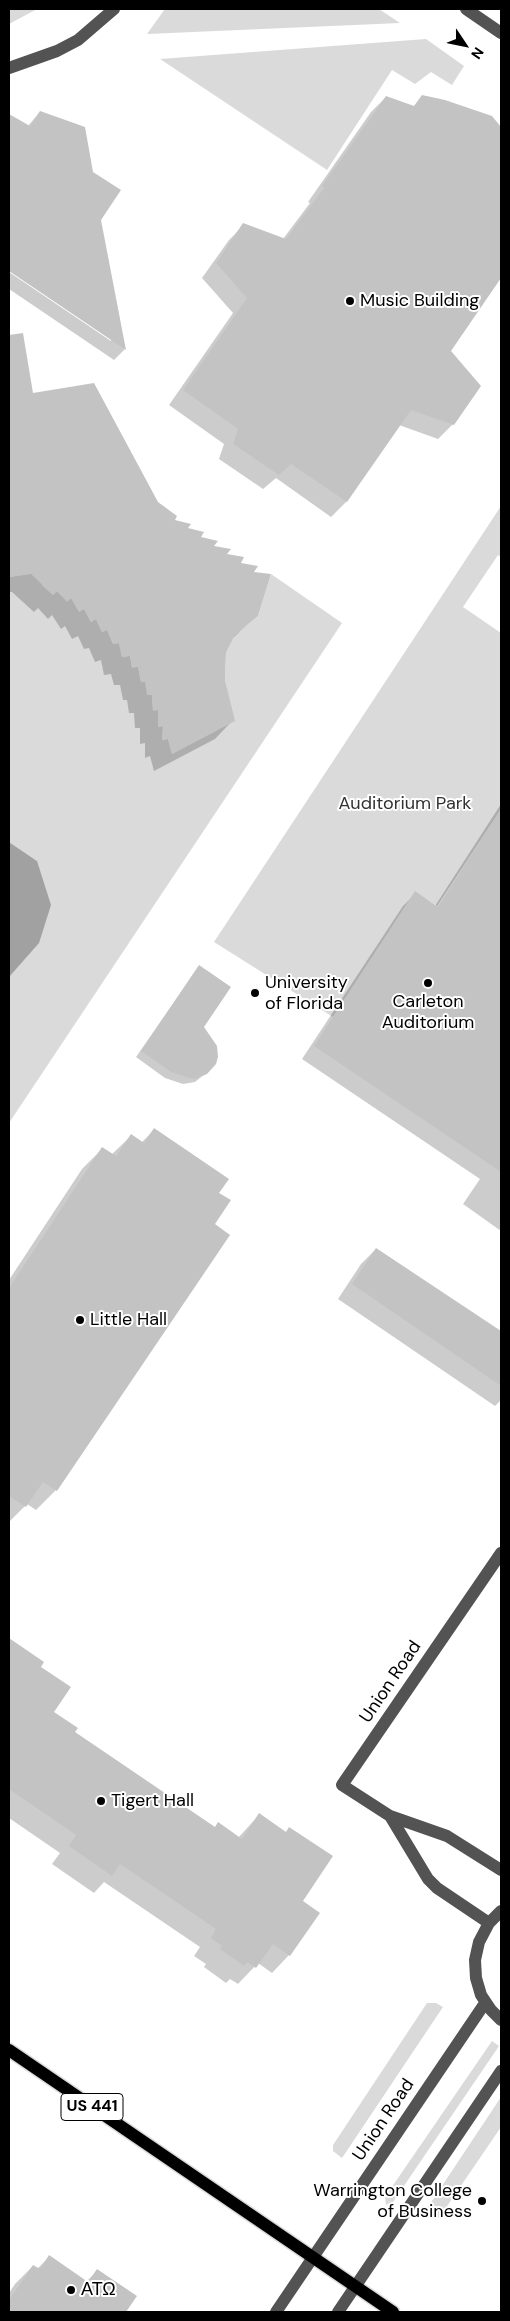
<!DOCTYPE html>
<meta charset="utf-8">
<style>
body{margin:0}
#map{position:relative;width:510px;height:2321px;overflow:hidden;background:#fff;font-family:"DM Sans",sans-serif}
canvas{display:block}
.frame{position:absolute;inset:0;border:10px solid #000;pointer-events:none}
.north{position:absolute;left:440px;top:20px;width:50px;height:50px;-webkit-text-stroke:4px #fff;paint-order:stroke;rotate:124deg;font-size:14px;font-weight:700;line-height:20px;text-align:center;color:#000}
.north::after{content:'';display:block;margin:auto;width:18px;height:22px;background:#000;clip-path:polygon(50% 0,100% 100%,50% 72%,0 100%)}
</style>
<div id="map">
<canvas width="510" height="2321"></canvas>
<div class="frame"></div>
<div class="north">N</div>
</div>
<script>
const ctx = document.querySelector('canvas').getContext('2d');
ctx.lineJoin = 'round';
function paint(path, color) { ctx.fillStyle = color; ctx.fill(path, 'evenodd'); }
const shape = rows => new Path2D(rows.map(r => 'M' + r).join(''));
function strokePath(path, color, width, dash) { ctx.strokeStyle = color; ctx.lineWidth = width; ctx.lineCap = dash ? 'butt' : 'round'; ctx.setLineDash(dash || []); ctx.stroke(path); }
function label(font, color, halo, rows, align = 'center') {
  ctx.font = font + ' "DM Sans",sans-serif'; ctx.lineWidth = 4; ctx.setLineDash([]); ctx.textBaseline = 'middle'; ctx.strokeStyle = halo; ctx.fillStyle = color; for (const [text, x, y, turn = 0] of rows) {
    ctx.save(); ctx.translate(x, y); ctx.rotate((+turn || 0) * Math.PI / 180); ctx.textAlign = isNaN(turn) ? turn : align; if (halo) ctx.strokeText(text, 0, 0); ctx.fillText(text, 0, 0); ctx.restore();
  }
}
const green = shape([
 [9,9,37,9,9,24],
 [165,9,379,9,400,23,147,34],
 [426,39,464,66,452,85,431,72,415,84,392,70,327,170,160,59],
 [501,506,501,557,498,555,463,607,501,633,501,809,437,906,415,892,333,1017,214,942],
 [36,573,43,586,53,595,57,591,67,601,71,598,79,611,84,609,91,622,96,619,102,632,107,630,113,644,119,643,122,657,130,656,132,667,138,667,141,682,145,682,152,695,153,710,158,710,158,727,163,726,162,740,168,739,172,754,234,721,225,680,226,653,235,635,258,616,271,574,342,623,9,1123,9,977,37,861,9,842,9,577],
 [427,2003,436,2003,443,2007,342,2158,333,2151,333,2145],
 [492,2041,499,2046,393,2202,386,2205,385,2197],
 [501,2097,501,2127,439,2218,426,2210]
]);
const water = shape([
 [9,842,37,861,51,905,39,943,9,977]
]);
const shadow = shape([
 [386,97,413,107,423,97,491,117,501,129,501,276,449,351,453,424,438,439,399,425,346,502,331,517,276,478,263,489,219,459,224,444,169,405,233,313,202,278,229,240,244,225,283,239,310,203,308,202,371,112],
 [40,112,100,220,125,349,114,360,9,289,9,272,111,341,111,338,9,269,9,128,16,120,27,127],
 [28,371,32,395,157,503,173,521,252,574,257,615,231,640,225,653,224,680,233,720,215,739,154,771,150,756,145,758,145,743,140,744,140,728,135,728,134,713,129,713,127,700,123,700,120,685,114,685,111,674,104,675,101,660,95,662,89,648,84,649,78,636,72,639,65,626,61,629,52,615,48,619,38,608,34,612,12,592,9,592,9,375],
 [501,804,501,1014,472,1058,501,1078,501,1231,463,1204,480,1179,302,1059,403,906,416,893,435,906],
 [199,966,202,1027,211,1069,195,1082,183,1084,165,1078,136,1057],
 [154,1130,218,1194,213,1225,56,1490,36,1510,27,1504,9,1522,9,1280,82,1169,102,1149,111,1155,131,1136,141,1143],
 [376,1249,501,1333,501,1400,495,1406,338,1299,361,1264],
 [9,1640,43,1663,39,1668,52,1713,73,1733,214,1828,238,1838,259,1815,285,1833,289,1829,301,1901,289,1955,272,1973,258,1963,238,1984,230,1979,226,1983,204,1967,206,1964,194,1956,200,1947,104,1882,94,1893,52,1864,60,1853,9,1818],
 [49,2257,86,2282,97,2271,128,2312,9,2312,9,2293,15,2284,33,2266,37,2269]
]);
const building = shape([
 [422,95,445,100,492,116,501,127,501,278,451,351,481,386,454,425,411,410,347,502,291,464,279,475,233,444,238,429,183,390,247,298,216,263,243,223,286,239,324,188,322,186,386,96,414,106],
 [40,111,85,127,93,172,121,190,101,220,126,350,9,271,9,114,30,126],
 [23,333,33,393,94,383,158,502,177,516,175,520,191,524,188,528,204,532,201,537,218,541,214,546,231,549,227,554,244,557,241,563,258,566,254,572,271,574,258,616,235,635,226,653,225,680,235,721,172,754,168,739,162,740,163,726,158,727,158,710,153,711,152,695,147,695,145,682,141,682,138,667,132,668,130,656,122,657,119,643,113,644,107,630,102,632,96,619,91,622,84,609,79,612,71,598,67,602,57,591,53,595,31,574,9,577,9,335],
 [501,809,501,1172,314,1046,415,891,438,907],
 [199,965,231,987,204,1027,217,1046,218,1057,216,1064,207,1074,195,1079,189,1078,171,1072,141,1051],
 [154,1128,229,1179,219,1193,231,1200,215,1224,230,1235,57,1491,43,1482,26,1507,9,1496,9,1288,102,1147,116,1156,131,1134,144,1143],
 [376,1248,501,1331,501,1386,352,1284],
 [9,1638,44,1662,41,1667,71,1687,54,1712,78,1728,75,1732,215,1827,218,1822,242,1839,259,1813,286,1832,289,1827,333,1856,303,1901,320,1913,290,1956,273,1944,256,1968,247,1962,244,1966,220,1949,222,1946,211,1938,216,1929,120,1864,112,1876,69,1846,76,1835,9,1789],
 [49,2255,88,2282,97,2269,137,2296,126,2312,9,2312,9,2300,33,2265,40,2269]
]);
const minor = shape([
 [466,9,501,33],
 [9,68,57,51,78,40,114,9],
 [501,1553,342,1785,390,1816,447,1836,501,1870],
 [390,1816,428,1879,437,1888,489,1923],
 [501,1911,489,1923,479,1942,475,1960,476,1978,481,1995,491,2010,501,2020],
 [276,2312,485,2003],
 [338,2312,501,2071]
]);
const major = shape([
 [9,2050,393,2312]
]);
const markers = [
 [350,301,5,"#000"],
 [428,983,5,"#000"],
 [255,993,5,"#000"],
 [80,1320,5,"#000"],
 [101,1801,5,"#000"],
 [482,2201,5,"#000"],
 [71,2290,5,"#000"]
];
const shields = [
 [92,2107,62]
];
const shieldNames = [
 ["US 441",92,2107]
];
const poiNames = [
 ["Music Building",360,301],
 ["University",265,983],
 ["of Florida",265,1004],
 ["Carleton",428,1002,"center"],
 ["Auditorium",428,1023,"center"],
 ["Little Hall",90,1320],
 ["Tigert Hall",111,1801],
 ["Warrington College",472,2191,"right"],
 ["of Business",472,2212,"right"],
 ["ΑΤΩ",81,2290]
];
const parkNames = [
 ["Auditorium Park",405,804]
];
const streetNames = [
 ["Union Road",391,1682,-56],
 ["Union Road",384,2120,-56]
];
paint(green, '#dadada');
paint(water, '#a1a1a1');
paint(shadow, '#0003');
paint(building, '#c3c3c3');
strokePath(major, '#dbdbdb', 15);
strokePath(minor, '#535353', 12);
strokePath(major, '#000', 12);
for (const [x, y, r, color] of markers) { const dot = new Path2D(); dot.arc(x, y, r, 0, 2 * Math.PI); ctx.fillStyle = color; ctx.fill(dot); strokePath(dot, '#fff', 2); }
for (const [x, y, w] of shields) { const box = new Path2D(); box.roundRect(x - w / 2, y - 13.5, w, 27, 4); ctx.fillStyle = '#fff'; ctx.fill(box); strokePath(box, '#000', 1); }
label('bold 16px', '#000', null, shieldNames);
label('18px', '#000', '#fff', poiNames, 'left');
label('18px', '#313131', '#fff', parkNames);
label('18px', '#000', '#fff', streetNames);
</script>
